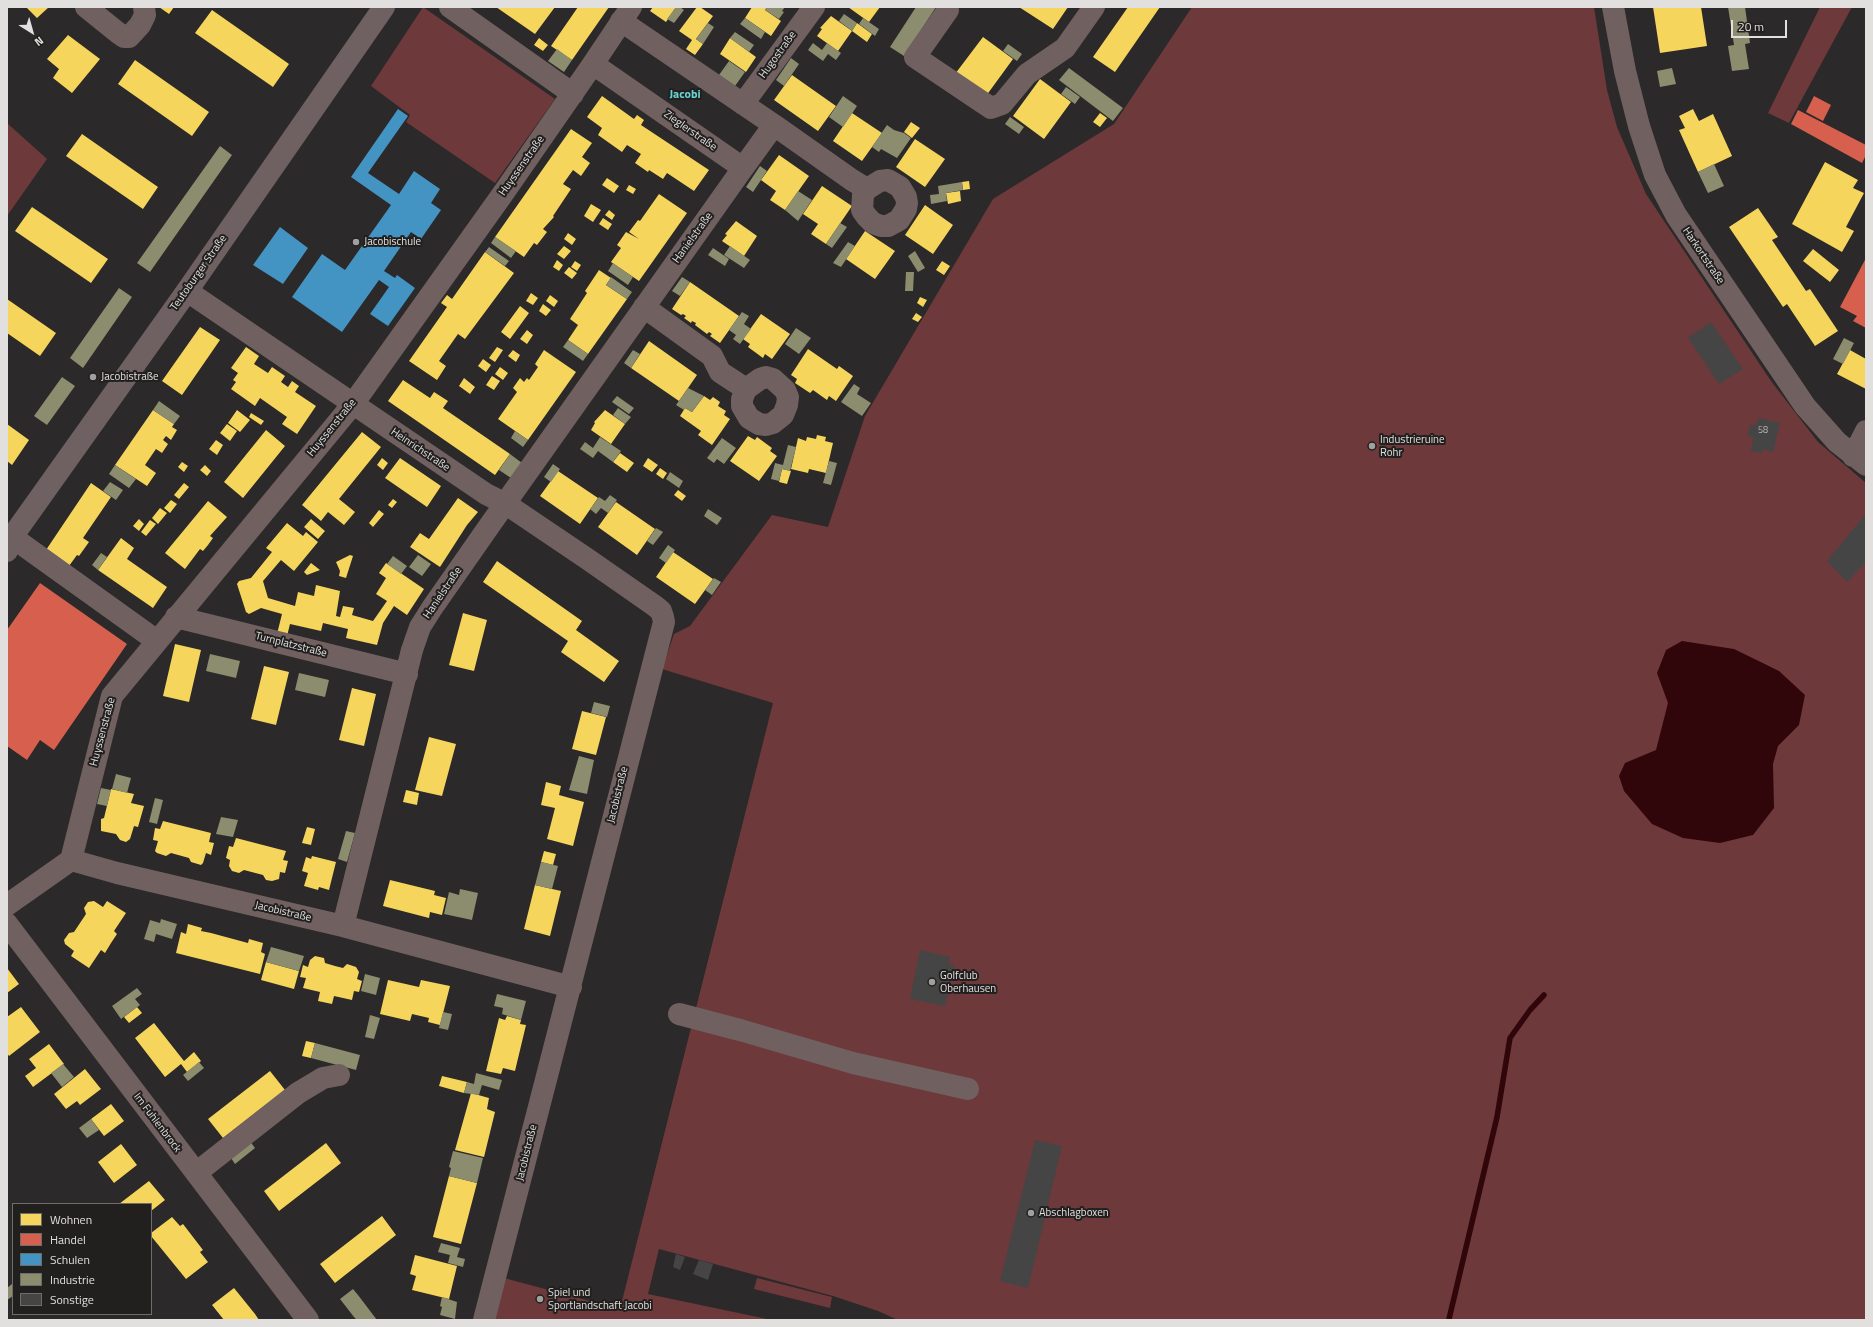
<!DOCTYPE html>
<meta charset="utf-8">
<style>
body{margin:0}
#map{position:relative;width:1873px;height:1327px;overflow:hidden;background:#2b2929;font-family:"Titillium Web",sans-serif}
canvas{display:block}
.frame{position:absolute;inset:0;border:8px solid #e2e0df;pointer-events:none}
.legend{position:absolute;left:12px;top:1203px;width:140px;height:112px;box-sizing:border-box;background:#221f1f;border:1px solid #6f6c6c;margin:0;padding:5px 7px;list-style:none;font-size:12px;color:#e2e0df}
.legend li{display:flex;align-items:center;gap:8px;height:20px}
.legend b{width:20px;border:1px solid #6f6c6c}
.north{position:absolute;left:12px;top:12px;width:40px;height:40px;-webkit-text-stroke:3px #221f1f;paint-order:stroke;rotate:143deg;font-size:11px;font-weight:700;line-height:16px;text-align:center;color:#e2e0df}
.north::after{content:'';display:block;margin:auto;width:14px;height:18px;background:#e2e0df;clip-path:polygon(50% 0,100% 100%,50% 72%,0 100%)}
.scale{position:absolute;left:1731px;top:20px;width:56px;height:18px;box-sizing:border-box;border:2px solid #e2e0df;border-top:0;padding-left:5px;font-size:12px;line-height:14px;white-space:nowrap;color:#e2e0df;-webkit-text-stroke:3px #221f1f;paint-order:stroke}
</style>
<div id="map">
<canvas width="1873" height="1327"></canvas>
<div class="frame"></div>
<ul class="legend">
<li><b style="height:11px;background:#f6d55c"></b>Wohnen</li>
<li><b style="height:11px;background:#d6604d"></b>Handel</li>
<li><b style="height:11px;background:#4393c3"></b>Schulen</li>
<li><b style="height:11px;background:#8c8c6e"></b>Industrie</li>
<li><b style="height:11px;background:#464545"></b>Sonstige</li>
</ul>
<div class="north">N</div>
<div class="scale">20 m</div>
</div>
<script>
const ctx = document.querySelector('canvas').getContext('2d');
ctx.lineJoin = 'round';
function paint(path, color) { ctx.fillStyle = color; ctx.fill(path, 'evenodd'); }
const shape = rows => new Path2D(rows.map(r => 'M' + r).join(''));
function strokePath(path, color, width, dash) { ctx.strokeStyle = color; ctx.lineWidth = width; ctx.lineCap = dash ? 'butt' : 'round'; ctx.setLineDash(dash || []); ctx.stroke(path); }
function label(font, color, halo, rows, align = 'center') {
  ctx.font = font + ' "Titillium Web",sans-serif'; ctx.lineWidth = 4; ctx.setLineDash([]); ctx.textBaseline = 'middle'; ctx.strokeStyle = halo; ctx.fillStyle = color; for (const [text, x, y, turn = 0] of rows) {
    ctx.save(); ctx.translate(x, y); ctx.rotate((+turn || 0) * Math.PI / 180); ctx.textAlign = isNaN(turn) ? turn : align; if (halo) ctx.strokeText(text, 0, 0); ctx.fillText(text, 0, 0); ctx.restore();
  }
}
const green = shape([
 [423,7,555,99,495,183,406,122,410,115,371,86],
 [1192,7,1594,7,1607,90,1617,127,1646,194,1771,381,1818,442,1866,483,1866,1320,898,1320,878,1311,833,1296,659,1249,648,1294,772,1320,494,1320,504,1278,620,1309,773,703,662,669,674,634,690,626,772,515,828,527,865,416,993,199,1114,124],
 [1820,7,1852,7,1789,123,1768,113],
 [7,123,47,159,7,216],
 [757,1278,832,1297,830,1308,754,1289]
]);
const water = shape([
 [1682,641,1734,649,1779,671,1805,695,1799,725,1778,746,1773,764,1774,808,1753,835,1720,843,1683,838,1652,824,1624,791,1619,776,1625,763,1656,750,1668,703,1657,673,1666,650]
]);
const homes = shape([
 [26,7,49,7,37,18],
 [159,7,174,7,169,14],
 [496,7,555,7,535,34],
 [578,7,609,7,572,60,551,46],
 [653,7,676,7,666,22,650,11],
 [697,7,700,7,713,16,696,39,703,44,695,55,686,49,692,40,679,31],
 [752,7,767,7,765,10,781,21,771,36,745,18],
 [848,7,880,7,869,22],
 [1019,7,1068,7,1053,29],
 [1128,7,1160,7,1115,72,1093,57],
 [1653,7,1701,7,1707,46,1660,53],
 [212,10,289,64,273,87,195,33],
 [831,16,852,31,838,51,817,36,822,29,820,28],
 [857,23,872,34,867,42,852,31],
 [68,35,100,59,72,93,53,78,59,69,47,59],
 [983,37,1013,59,986,96,955,74],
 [539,38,548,45,543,51,534,45],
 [730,38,756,57,746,72,720,54],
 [135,60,209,112,192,136,118,84],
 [792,75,836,106,818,131,774,100],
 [1040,79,1071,102,1044,139,1013,116],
 [602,96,634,119,637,115,644,120,641,125,709,170,694,191,667,173,663,179,649,170,648,172,635,163,641,154,627,145,622,152,598,135,602,128,587,117],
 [1693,109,1699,121,1713,114,1732,156,1698,172,1679,130,1685,128,1679,116],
 [852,113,882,133,862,161,833,141],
 [1100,113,1107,118,1100,127,1093,122],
 [911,122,920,128,912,138,904,132],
 [571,129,592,143,582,157,590,163,581,176,573,170,563,184,571,189,553,216,554,217,543,229,547,232,537,245,534,243,524,257,495,237],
 [82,134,158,187,143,209,66,156],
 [915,139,945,159,925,187,896,167],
 [779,155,809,176,785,210,770,200,776,191,761,180],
 [1825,162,1858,180,1853,188,1864,193,1846,227,1854,231,1842,252,1792,224],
 [607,178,619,186,614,193,602,185],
 [969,181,970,189,963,190,962,182],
 [629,185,636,189,633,194,626,190],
 [822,186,852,206,826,244,811,234,818,224,803,214],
 [960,191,961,201,948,204,946,193],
 [659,194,687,213,639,281,611,262,621,248,617,245,626,232,639,239,629,232,638,220,640,221],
 [591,204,601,210,593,222,584,216],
 [925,205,953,225,933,254,905,235],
 [32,207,108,259,91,283,15,231],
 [1758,208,1778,237,1772,240,1806,291,1810,289,1838,331,1815,346,1787,304,1783,307,1729,227],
 [609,210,615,215,612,220,605,215],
 [603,218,612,224,608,230,599,224],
 [736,221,757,236,744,256,722,241,727,235,725,234],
 [865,231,895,251,875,279,846,259],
 [568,233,576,239,572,245,564,239],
 [564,246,571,251,564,259,557,254],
 [1813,249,1839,270,1830,282,1803,261],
 [485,252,514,273,465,339,458,334,439,361,446,366,437,380,409,361,447,307,441,303,447,295,452,299],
 [557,260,563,265,559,271,553,267],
 [575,261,581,265,577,271,571,267],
 [942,261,950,266,944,275,936,270],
 [569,267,577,273,572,279,564,273],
 [599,270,611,278,606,285,627,299,588,354,568,340,578,325,570,319,587,293,585,291],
 [690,282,739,316,720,343,710,336,712,334,709,332,707,334,695,325,696,323,692,321,691,323,684,318,686,316,683,314,681,315,672,309],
 [531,293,538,298,533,305,526,301],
 [550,295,558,301,554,307,546,301],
 [920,297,927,300,923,307,917,303],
 [7,299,56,333,40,356,7,333],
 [543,304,551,310,546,316,539,311],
 [520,306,529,313,510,339,501,332],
 [916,313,922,317,918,322,912,319],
 [761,314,790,334,772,359,765,354,763,358,748,347,750,344,743,339],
 [200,327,220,340,182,395,162,381],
 [527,330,533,335,527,344,520,339],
 [649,341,697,375,679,401,631,368],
 [246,347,259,356,254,364,268,373,272,367,285,376,281,382,288,387,292,381,299,386,295,392,316,406,297,434,282,424,287,417,260,398,255,406,231,389,236,382,233,380,238,373,231,368],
 [497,347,503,350,495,362,489,358],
 [808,349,837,369,839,366,853,376,836,401,829,396,827,400,813,390,810,393,795,383,797,379,791,375],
 [513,350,520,355,516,362,508,356],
 [544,350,576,372,528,440,498,419,517,392,513,388,520,378,524,382,527,378,529,380,538,367,535,364],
 [1850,350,1866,359,1866,389,1837,374],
 [483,359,491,365,486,372,478,366],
 [500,367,508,373,503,380,495,374],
 [492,376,500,381,494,390,486,385],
 [464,378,475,387,470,394,459,386],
 [403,380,430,398,434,392,448,401,443,408,510,454,495,475,388,401],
 [704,396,710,400,713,397,720,402,718,406,726,411,724,415,730,419,712,445,698,435,701,431,680,416,685,408,692,412],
 [153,410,174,424,172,427,177,430,171,440,166,436,163,440,168,444,162,453,156,449,145,465,156,473,147,486,115,465],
 [237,410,250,420,240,432,228,423],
 [605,410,625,424,611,444,591,430,595,423,594,422],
 [251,413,264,421,261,425,249,417],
 [7,424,29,440,12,465,7,461],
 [227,424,237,431,230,441,220,433],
 [266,430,285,446,243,498,224,482],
 [362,432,381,447,339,499,355,512,344,525,328,512,321,521,302,505],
 [817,435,826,437,825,441,833,443,826,473,809,469,808,473,791,469,798,438,806,441,807,437,816,439],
 [748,436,755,440,757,437,772,448,770,451,777,456,759,481,730,461],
 [216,440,223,445,217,455,209,449],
 [620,453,634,463,627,472,613,462],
 [382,458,388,463,383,470,377,465],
 [400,458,441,486,427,507,385,478],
 [648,458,658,465,652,472,643,466],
 [182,462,188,466,184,472,178,467],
 [205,465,211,471,207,476,200,470],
 [660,468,667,473,663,479,656,474],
 [782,469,791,471,787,484,779,482],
 [558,471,598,498,580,524,540,496],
 [91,483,111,497,83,538,89,542,79,556,77,555,69,566,46,550],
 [184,483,189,487,179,499,174,495],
 [678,490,686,496,682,501,674,495],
 [458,498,478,512,467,525,440,567,410,547,420,533,429,539],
 [393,499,397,502,392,508,388,505],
 [171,500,177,504,170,513,164,508],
 [208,501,227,517,210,536,213,538,208,545,203,551,200,549,185,569,165,553],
 [616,502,655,529,637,555,598,527],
 [160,508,167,513,158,524,152,518],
 [379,510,384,514,373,527,369,523],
 [139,519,144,524,139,531,133,526],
 [311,519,325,531,318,539,304,527],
 [150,520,156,524,146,536,141,532],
 [287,523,303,536,306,532,318,542,294,571,281,560,263,581,268,598,295,606,298,592,314,596,316,585,340,591,336,616,340,617,343,606,354,608,352,615,373,621,387,601,376,594,386,578,379,573,386,563,424,589,407,615,394,606,383,623,377,645,346,638,348,629,323,623,321,631,290,624,287,636,277,634,282,614,261,608,249,614,246,612,237,584,239,581,251,578,272,552,266,548],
 [121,538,134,548,127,559,167,587,153,608,98,570],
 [673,552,713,579,695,604,656,577],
 [350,555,353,556,346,578,339,576,340,571,336,562],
 [497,561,582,621,576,630,619,661,604,682,561,652,568,641,483,582],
 [311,563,320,570,307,575,304,572],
 [463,613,487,620,474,671,449,665],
 [175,644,201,650,189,702,163,696],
 [264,666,289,672,276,725,251,719],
 [352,688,376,694,364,746,339,740],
 [582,711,606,717,596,755,572,749],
 [429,737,456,744,442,796,415,790],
 [546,782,561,786,559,795,584,802,573,846,547,839,555,808,541,805],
 [111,789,134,794,131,803,144,806,138,827,134,826,130,839,126,842,120,840,116,834,101,831,101,819,104,818],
 [406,790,419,793,417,805,403,802],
 [163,821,211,833,209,842,214,843,211,855,206,853,203,863,201,865,191,862,189,858,171,853,166,856,157,853,155,851,158,841,153,840,155,828,160,829],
 [307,827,315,829,311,845,302,843],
 [236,838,286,851,283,860,288,861,285,873,280,872,279,879,272,881,266,880,263,875,244,870,239,873,232,871,229,866,230,860,226,858,229,846,233,847],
 [544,851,556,854,553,865,541,862],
 [312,856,336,862,329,890,319,887,318,890,304,886,308,873,302,871,306,857,311,859],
 [390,880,435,891,434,895,446,898,442,915,430,912,429,918,383,906],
 [535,885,561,891,550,936,524,929],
 [94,901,103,907,107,901,126,913,114,931,117,934,111,943,105,953,101,950,89,968,71,956,74,951,65,944,64,940,69,933,74,932,86,914,84,908,88,902],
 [188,924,202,928,201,931,211,933,248,943,249,939,263,943,261,952,265,954,260,974,176,953,181,932,186,934],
 [315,956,324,958,325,963,335,966,343,968,347,964,356,967,359,972,357,979,362,981,359,992,354,991,352,1000,334,996,332,1004,318,1001,320,992,303,988,306,978,300,977,303,965,308,967,310,960],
 [266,962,299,971,294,989,261,980],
 [7,968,19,984,7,993],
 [388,980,419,987,421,980,450,986,440,1025,428,1022,429,1018,412,1014,410,1021,380,1014],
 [21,1007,40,1032,9,1056,7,1053,7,1017],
 [137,1007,142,1013,129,1023,124,1017],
 [507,1016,521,1020,520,1024,526,1025,515,1071,503,1068,501,1074,486,1071,499,1018,505,1020],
 [154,1023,184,1061,194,1052,201,1061,187,1072,181,1064,165,1077,135,1038],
 [306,1041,315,1043,311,1058,302,1056],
 [49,1044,64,1064,33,1087,25,1076,36,1068,29,1059],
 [85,1069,101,1089,80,1105,77,1101,66,1109,54,1094],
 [270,1071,285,1090,223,1138,208,1119],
 [442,1076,467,1082,464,1093,439,1086],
 [471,1093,489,1098,487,1109,495,1112,484,1157,455,1150],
 [111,1104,124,1121,104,1136,91,1119],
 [326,1143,341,1163,279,1211,264,1191],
 [121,1144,137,1165,114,1183,98,1162],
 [449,1176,477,1183,461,1244,433,1237],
 [149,1181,165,1200,151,1211,151,1204,119,1204],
 [382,1216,396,1235,335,1283,320,1264],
 [172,1217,180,1226,183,1224,203,1250,200,1252,208,1262,186,1279,151,1236,151,1233],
 [415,1255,457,1266,449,1299,412,1290,416,1276,410,1274],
 [234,1288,255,1314,259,1320,224,1320,212,1305]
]);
const shops = shape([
 [1814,96,1831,105,1823,121,1806,112],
 [1798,110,1866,145,1866,155,1862,163,1791,124],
 [1866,258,1866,328,1853,321,1857,316,1840,307],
 [40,583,127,644,54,750,40,740,27,760,7,746,7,630]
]);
const schools = shape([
 [398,109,408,116,368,173,399,194,414,171,440,189,431,203,441,210,421,239,411,232,384,271,395,278,397,275,415,288,388,326,370,314,389,287,379,280,342,332,292,297,322,254,345,270,391,205,351,177],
 [280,227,308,248,283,284,253,265]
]);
const industry = shape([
 [676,7,680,7,684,10,674,23,667,19],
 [767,7,785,7,782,11,784,12,779,19,765,10],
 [916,7,936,7,904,56,890,47],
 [1728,7,1745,7,1750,43,1745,44,1749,69,1732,71,1728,46,1734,45],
 [844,14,857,23,852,31,839,21],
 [745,18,765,32,761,39,740,24],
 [863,18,879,29,875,36,859,24],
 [708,23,714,27,703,44,696,39],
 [735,32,754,45,749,52,730,38],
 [813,43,822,50,827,43,841,53,836,60,828,54,823,61,808,50],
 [1008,44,1022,54,1017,61,1003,51],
 [557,49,572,60,564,72,548,61],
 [791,58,799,64,784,86,776,80],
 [729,61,745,72,735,86,719,75],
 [1069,68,1123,108,1113,121,1059,80],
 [1672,68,1676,84,1660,87,1657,71],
 [1066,87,1080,97,1075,104,1061,94],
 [843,96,857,106,843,127,829,117],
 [1010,117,1024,127,1019,134,1005,124],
 [887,125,894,130,904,133,911,138,897,158,881,149,879,152,872,147],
 [220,146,232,155,150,272,137,263],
 [1714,164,1724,186,1708,193,1698,172],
 [760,166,767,171,753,192,746,187],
 [962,182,963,190,946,193,947,201,931,204,930,195,939,194,938,186],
 [798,191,812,200,798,221,785,210],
 [840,223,847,227,832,248,826,244],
 [495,237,516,251,511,258,491,243],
 [848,242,855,246,841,267,833,263],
 [730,246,750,260,744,268,724,255],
 [489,247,509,261,505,266,485,252],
 [713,248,729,259,725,266,708,255],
 [915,251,925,268,918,272,908,256],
 [613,263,633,277,628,285,608,271],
 [906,272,914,272,913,291,905,291],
 [611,277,632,292,627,299,606,285],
 [682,277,690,282,680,296,672,291],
 [119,288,132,297,83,368,70,358],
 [742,312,749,316,744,324,751,329,740,344,733,339,736,335,729,330],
 [796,328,811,338,799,354,785,344],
 [1844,338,1854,343,1843,364,1833,359],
 [568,340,588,354,583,361,563,347],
 [633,350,640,354,631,368,624,363],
 [62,377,75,386,47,425,34,416],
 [854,384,860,388,857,394,871,403,862,416,841,402],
 [688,388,704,396,692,412,685,408,684,410,676,405],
 [617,396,634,408,629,414,612,402],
 [159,401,180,416,174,424,153,410],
 [618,408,631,417,625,424,613,415],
 [515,431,528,440,523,447,511,438],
 [600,437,621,451,613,462,598,451,593,458,580,449,585,442,593,448],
 [722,438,736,448,724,464,717,459,714,463,707,458],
 [788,445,796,447,790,471,782,469,779,481,771,479,775,463,783,465],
 [510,454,522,463,511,478,499,470],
 [829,461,837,463,831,485,823,483],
 [553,464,560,469,551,482,544,477],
 [115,465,136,479,129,488,109,474],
 [670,472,683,481,679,488,666,479],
 [110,482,123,490,116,500,103,491],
 [610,495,617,500,608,513,601,508,596,514,590,509,599,497,605,501],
 [708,509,722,518,717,525,704,516],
 [656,528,663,532,653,545,647,541],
 [668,545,675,550,666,563,659,558],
 [101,553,107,557,98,570,92,565],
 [418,555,431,564,422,576,409,567],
 [393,556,407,566,401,574,387,564],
 [714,578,721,582,712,595,705,590],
 [210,654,240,661,236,678,206,671],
 [299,673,329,680,325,697,295,690],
 [594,702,610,706,607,717,591,713],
 [579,756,594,760,587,794,569,790],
 [116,774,131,778,127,793,112,789],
 [101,788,111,790,107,806,97,804],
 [155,798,163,800,157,824,149,822],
 [221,817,238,820,233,837,216,834],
 [346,831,355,833,347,862,338,859],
 [541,862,558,866,552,889,535,885],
 [460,889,478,893,472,920,444,914,449,892,459,895],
 [161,919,177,924,172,939,156,934,154,942,144,939,150,920,160,923],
 [271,947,304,956,299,971,266,962],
 [365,974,380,978,376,995,361,991],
 [137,988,142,994,135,999,140,1005,121,1019,112,1006],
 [497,994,526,1001,521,1020,502,1014,503,1008,494,1006],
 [443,1012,452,1014,448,1030,439,1028],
 [370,1015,380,1018,374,1039,365,1037],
 [315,1043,360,1055,356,1070,311,1058],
 [199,1062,204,1068,188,1081,183,1075],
 [63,1064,74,1077,62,1087,51,1073],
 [476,1073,502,1080,499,1090,482,1085,479,1095,464,1093,467,1082,474,1084],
 [91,1119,99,1130,87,1138,79,1128],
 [249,1140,255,1148,235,1164,229,1155],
 [453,1151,483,1158,477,1183,449,1176,451,1168,449,1167],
 [441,1243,460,1248,457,1257,465,1259,463,1267,448,1263,450,1255,438,1252],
 [12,1284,13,1296,7,1300,7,1288],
 [353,1289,358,1295,377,1320,357,1320,354,1317,340,1299],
 [442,1297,457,1302,455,1319,440,1315,442,1307,440,1306]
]);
const stream = shape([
 [1449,1319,1497,1117,1510,1038,1530,1010,1544,995]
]);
const building = shape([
 [1711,322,1743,369,1719,384,1688,338],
 [1758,418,1780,423,1773,452,1763,449,1762,453,1751,451,1753,437,1747,436,1750,424,1756,426],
 [1864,516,1866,517,1866,562,1847,582,1827,561],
 [920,950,950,957,948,964,955,965,945,1006,910,999],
 [1035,1140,1062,1146,1028,1288,1000,1281],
 [676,1254,685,1257,680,1270,673,1267],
 [699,1260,713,1264,708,1280,693,1274]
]);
const minor = shape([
 [86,7,117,32,124,37,129,37,140,25,145,15,144,7],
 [450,7,573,94],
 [1613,7,1625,71,1639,126,1655,175,1676,215,1805,406,1837,442,1866,465],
 [948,10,915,57,991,108,1002,104,1027,74,1065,48,1094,7],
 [621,21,774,125],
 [593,64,743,168,774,125,852,180,867,189,863,195,862,210,867,217,873,223,881,226,888,226,899,220,906,209,907,203,906,197,900,187,888,180,880,181,867,189],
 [743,104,814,7],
 [187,291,486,494,506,504,586,558,655,606,661,611,663,617,664,622,484,1320],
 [644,307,712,356,720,372,746,389,742,399,742,406,749,418,759,424,766,425,773,423,783,415,787,405,788,397,785,390,773,379,766,377,760,379,746,389],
 [1853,456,1866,431],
 [12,537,157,641],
 [176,617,407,674],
 [71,860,112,696,353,404,502,195,593,64,631,7],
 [71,860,117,873,343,926,571,987],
 [7,905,71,860],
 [7,924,308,1320],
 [343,926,412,650,420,627,432,608,492,522,743,168],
 [679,1014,740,1030,853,1063,968,1089],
 [196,1173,298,1093,323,1078,339,1075]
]);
const major = shape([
 [7,551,12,537,187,291,384,7]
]);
const markers = [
 [356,242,4,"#a2a09f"],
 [93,377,4,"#a2a09f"],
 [1372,446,4,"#a2a09f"],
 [932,982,4,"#a2a09f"],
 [1031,1213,4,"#a2a09f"],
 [540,1299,4,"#a2a09f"]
];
const numberNames = [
 ["58",1763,431]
];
const streetNames = [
 ["Hugostraße",778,55,-54],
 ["Zieglerstraße",690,131,35],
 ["Huyssenstraße",522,166,-55],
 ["Hanielstraße",693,238,-54],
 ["Harkortstraße",1703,256,56],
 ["Teutoburger Straße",199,273,-55],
 ["Huyssenstraße",332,428,-51],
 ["Heinrichstraße",420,450,34],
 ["Hanielstraße",443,593,-56],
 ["Turnplatzstraße",291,645,14],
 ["Huyssenstraße",103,732,-75],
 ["Jacobistraße",618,795,-76],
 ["Jacobistraße",283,912,13],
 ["Im Fuhlenbrock",157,1123,53],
 ["Jacobistraße",527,1153,-76]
];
const poiNames = [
 ["Jacobischule",364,242],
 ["Jacobistraße",101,377],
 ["Industrieruine",1380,440],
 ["Rohr",1380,453],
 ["Golfclub",940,976],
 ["Oberhausen",940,989],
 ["Abschlagboxen",1039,1213],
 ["Spiel und",548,1293],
 ["Sportlandschaft Jacobi",548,1306]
];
const neighbourhoodNames = [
 ["Jacobi",685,95]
];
paint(green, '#6e393b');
paint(water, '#30060b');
paint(homes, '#f6d55c');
paint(shops, '#d6604d');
paint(schools, '#4393c3');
paint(industry, '#8c8c6e');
strokePath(stream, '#30060b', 5.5);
paint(building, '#464545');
strokePath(minor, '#716060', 22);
strokePath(major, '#6f6162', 22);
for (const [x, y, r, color] of markers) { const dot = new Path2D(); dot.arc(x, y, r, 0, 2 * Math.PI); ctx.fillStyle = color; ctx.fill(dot); strokePath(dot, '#221f1f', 1.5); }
label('9px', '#bbb9b8', null, numberNames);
label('11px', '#e2e0df', '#221f1f', streetNames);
label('11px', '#e2e0df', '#221f1f', poiNames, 'left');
label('bold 12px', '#67d4d8', '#221f1f', neighbourhoodNames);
</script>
